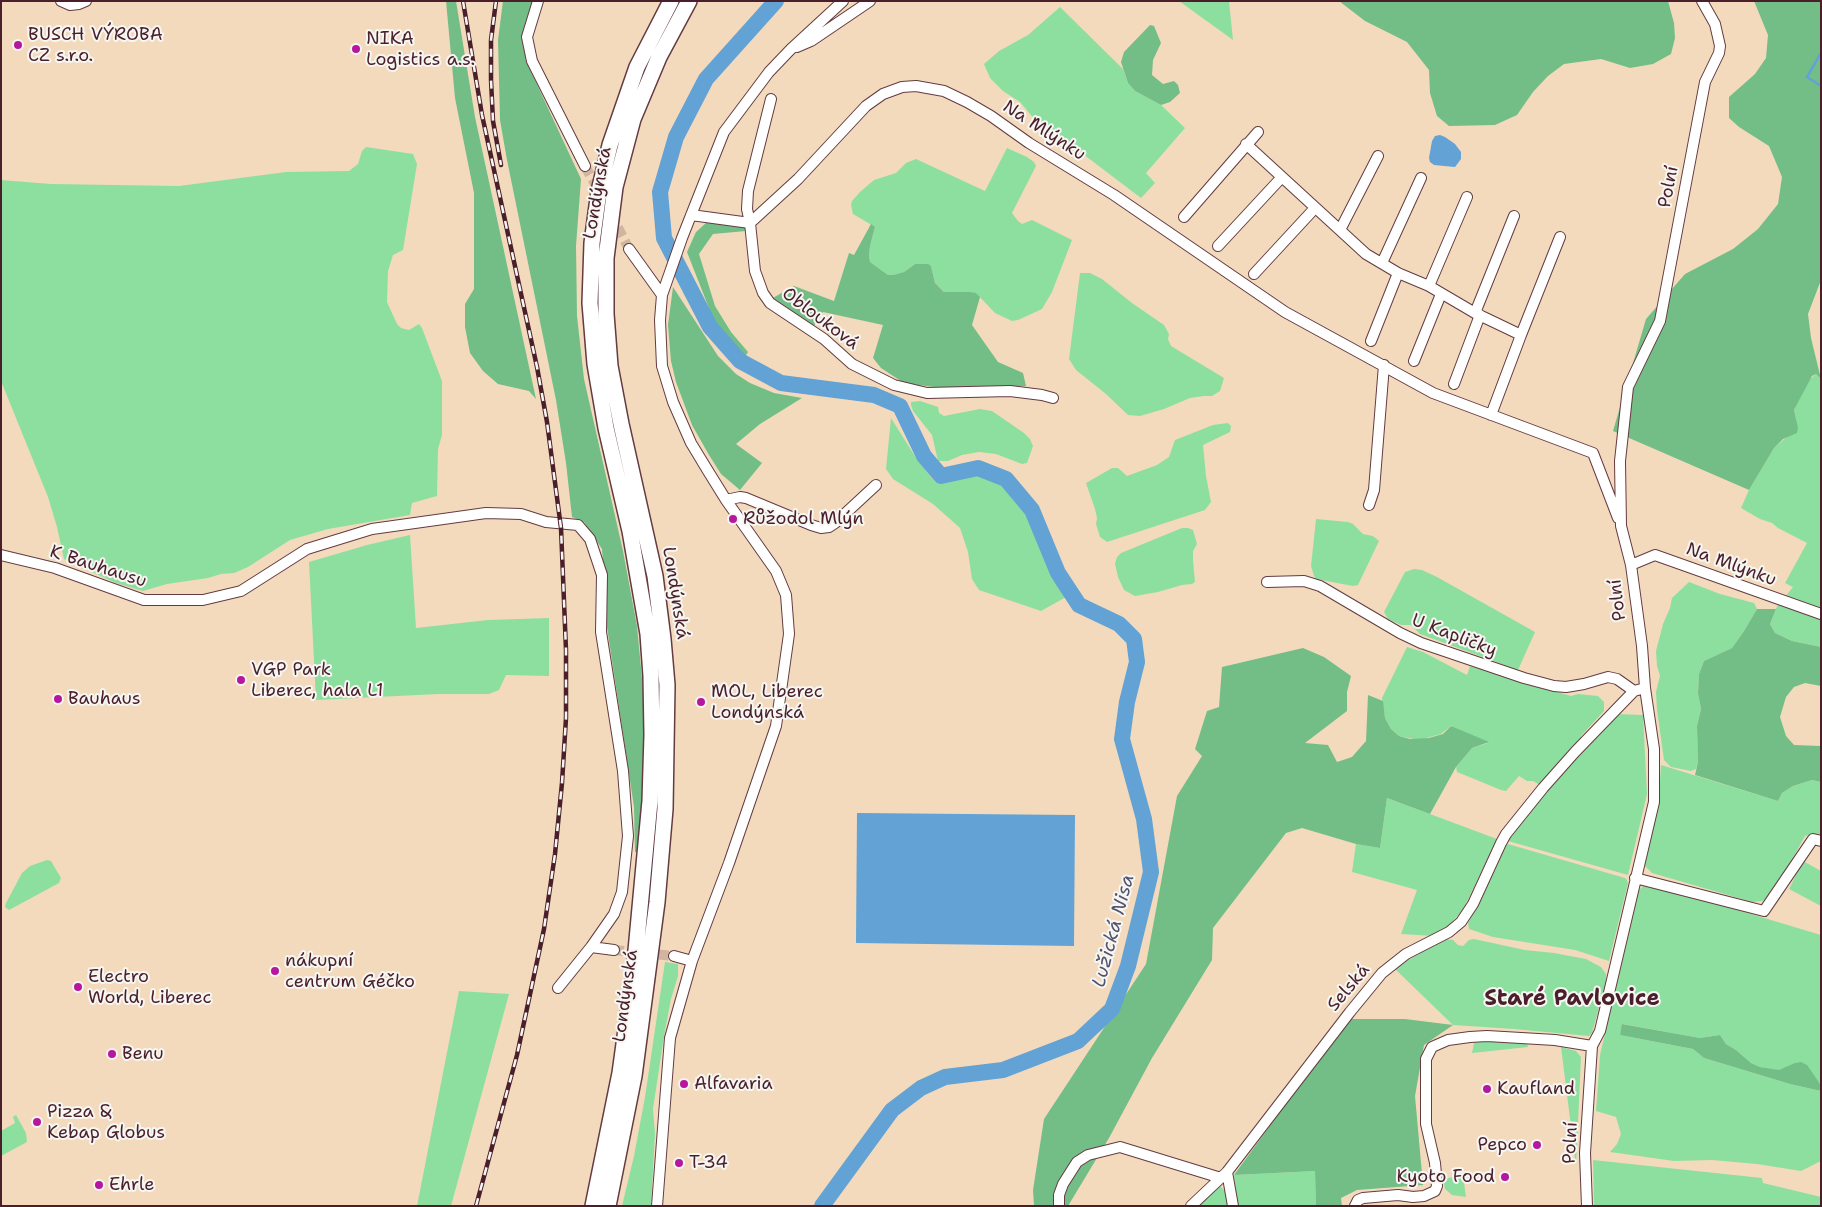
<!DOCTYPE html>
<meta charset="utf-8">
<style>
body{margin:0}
#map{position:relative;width:1822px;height:1207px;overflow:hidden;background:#f3dabd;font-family:"Shantell Sans",sans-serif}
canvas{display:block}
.frame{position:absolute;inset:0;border:2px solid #4a1f2b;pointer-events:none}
</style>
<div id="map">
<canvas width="1822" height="1207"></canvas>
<div class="frame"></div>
</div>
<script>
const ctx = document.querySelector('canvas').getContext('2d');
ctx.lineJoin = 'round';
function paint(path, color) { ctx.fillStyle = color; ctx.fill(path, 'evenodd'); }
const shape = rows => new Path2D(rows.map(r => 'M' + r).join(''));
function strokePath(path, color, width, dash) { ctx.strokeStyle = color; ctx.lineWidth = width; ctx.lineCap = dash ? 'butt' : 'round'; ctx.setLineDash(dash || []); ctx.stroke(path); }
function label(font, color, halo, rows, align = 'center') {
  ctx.font = font + ' "Shantell Sans",sans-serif'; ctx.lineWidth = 4; ctx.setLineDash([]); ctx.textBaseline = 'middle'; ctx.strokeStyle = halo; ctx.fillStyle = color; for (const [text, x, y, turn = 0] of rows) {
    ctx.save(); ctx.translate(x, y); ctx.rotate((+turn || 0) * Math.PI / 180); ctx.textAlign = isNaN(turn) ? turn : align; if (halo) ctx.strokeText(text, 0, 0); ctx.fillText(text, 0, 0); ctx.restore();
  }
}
const green = shape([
 [1179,1,1229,1,1233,40],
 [1060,7,1123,69,1128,83,1135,91,1161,105,1185,128,1146,173,1155,183,1141,198,1079,151,1035,120,1020,102,1003,91,990,78,984,64,999,51,1028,35],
 [366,147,413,154,417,164,403,250,393,255,388,271,387,302,397,324,401,328,409,330,419,324,422,328,442,381,442,435,438,449,437,496,412,503,410,515,328,529,290,540,248,567,234,573,221,574,208,578,167,584,143,591,116,583,64,559,57,527,48,497,1,381,1,180,51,184,179,186,286,172,349,171,358,164,362,151],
 [1007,148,1027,157,1034,162,1036,166,1012,213,1018,221,1022,224,1032,220,1072,240,1052,292,1042,309,1018,320,1012,321,995,313,976,293,944,292,935,283,931,266,915,264,904,272,893,275,888,275,870,262,869,256,870,246,875,227,853,214,851,205,852,201,860,192,874,180,896,173,906,163,916,159,985,191],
 [1080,273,1090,273,1102,279,1132,303,1164,325,1169,334,1168,339,1171,346,1224,378,1220,391,1212,396,1204,396,1190,398,1164,409,1140,416,1128,415,1106,394,1076,370,1069,359],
 [1816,374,1821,379,1821,609,1785,597,1793,587,1785,583,1807,543,1778,528,1772,523,1760,519,1741,508,1749,490,1774,448,1790,434,1796,419,1794,410,1809,380],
 [920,401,938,407,939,413,944,416,980,409,992,411,1024,433,1030,439,1033,446,1027,463,1022,464,996,454,979,452,962,455,948,461,938,461,932,435,913,411,911,405,911,402],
 [891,418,918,461,935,482,979,475,1003,486,1029,515,1052,579,1066,597,1041,611,979,590,972,579,968,552,960,528,933,504,893,479,886,469],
 [1228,423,1231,426,1230,432,1203,445,1206,476,1211,502,1205,510,1107,542,1100,537,1096,524,1097,518,1095,509,1086,483,1112,468,1118,468,1127,476,1157,465,1169,457,1175,440,1213,425],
 [1316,519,1348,522,1353,524,1363,534,1373,536,1379,541,1358,585,1353,586,1316,579,1314,576,1311,566],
 [1182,528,1188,528,1193,530,1197,544,1193,551,1193,560,1195,582,1192,584,1182,585,1158,592,1135,596,1124,590,1118,577,1115,564,1117,557,1121,553],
 [410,535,416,628,488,620,549,618,549,676,506,675,499,690,489,694,438,694,316,700,309,562,367,545],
 [1414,569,1422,570,1437,577,1535,632,1518,670,1420,634,1411,625,1401,625,1388,619,1384,612,1405,572],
 [1689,582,1720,594,1754,603,1757,609,1744,631,1732,648,1704,661,1699,674,1698,693,1701,709,1697,726,1698,762,1696,769,1691,771,1671,767,1664,760,1657,710,1656,692,1660,676,1657,666,1656,651,1663,624,1670,608,1672,598],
 [1778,604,1821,619,1821,647,1792,641,1775,633,1770,624],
 [1407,647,1423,652,1467,675,1470,666,1571,696,1578,694,1598,696,1604,702,1604,711,1581,736,1581,740,1540,785,1533,781,1527,781,1519,776,1506,791,1501,790,1457,772,1456,767,1472,748,1488,743,1452,727,1452,725,1441,734,1419,740,1399,736,1391,729,1385,718,1382,698],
 [1615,714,1643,715,1647,794,1628,875,1508,841,1543,795],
 [1661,765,1778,801,1782,793,1793,786,1812,780,1821,782,1821,835,1813,834,1805,836,1774,892,1763,901,1752,902,1652,873,1644,865,1658,808],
 [1387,798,1497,839,1463,910,1449,925,1434,936,1401,934,1417,890,1352,872,1356,844,1380,848],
 [1508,844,1625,878,1627,880,1628,883,1609,961,1575,950,1493,937,1469,929,1468,923,1480,901,1505,845],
 [47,860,51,861,61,878,59,883,9,910,5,907,6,903,22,873,30,866],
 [1803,861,1821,871,1821,906,1789,889],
 [1651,884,1821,935,1821,1086,1814,1077,1760,1067,1751,1063,1736,1050,1726,1044,1720,1035,1700,1038,1623,1024,1620,1035,1693,1049,1704,1058,1790,1084,1821,1091,1821,1161,1801,1171,1757,1164,1712,1160,1674,1161,1610,1152,1617,1144,1621,1134,1616,1117,1596,1111,1600,1055,1639,890,1643,886],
 [1445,939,1453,940,1458,945,1463,946,1469,940,1474,939,1525,950,1554,953,1586,959,1601,967,1606,974,1606,982,1592,1033,1589,1036,1514,1029,1453,1025,1394,968],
 [665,962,678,964,678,976,671,999,664,1036,653,1109,655,1134,651,1206,622,1206,634,1156,645,1097],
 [459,991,509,994,451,1206,417,1206],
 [1483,1038,1527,1043,1528,1047,1472,1053,1474,1043],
 [1561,1047,1576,1051,1581,1057,1576,1166],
 [16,1115,26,1133,27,1142,1,1156,1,1131,15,1123,13,1117],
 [1593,1160,1762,1178,1763,1183,1821,1197,1821,1206,1594,1206],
 [1315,1171,1316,1206,1237,1206,1234,1175],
 [1463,1175,1466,1197,1452,1195,1445,1189,1443,1179],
 [1218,1184,1228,1194,1229,1206,1195,1206]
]);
const forest = shape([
 [446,1,456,1,475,117,536,399,529,391,498,384,483,371,470,353,465,327,465,304,474,289,474,193,455,98],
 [503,1,535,1,523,32,526,61,581,179,576,246,577,316,584,379,623,551,637,626,646,721,640,852,635,852,634,807,607,627,602,549,584,522,572,517,566,463,556,400,507,160,500,120,498,40],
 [1339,1,1668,1,1674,23,1675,38,1671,54,1653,64,1630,68,1601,59,1564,64,1548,76,1533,92,1517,115,1495,125,1449,126,1437,116,1430,93,1429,70,1407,42,1365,21],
 [1754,1,1821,1,1821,280,1808,314,1811,338,1821,379,1816,374,1812,376,1794,410,1798,428,1797,433,1783,439,1774,448,1749,490,1613,431,1646,319,1685,274,1733,249,1758,229,1778,204,1782,177,1769,146,1739,127,1729,118,1729,97,1755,74,1766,58,1768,35],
 [1150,25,1154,26,1161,43,1153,60,1152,75,1163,84,1174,81,1178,85,1180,93,1170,102,1161,105,1135,91,1128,83,1121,62,1124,52],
 [706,223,740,224,745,226,746,231,713,234,699,254,715,306,731,332,748,352,745,357,737,351,714,321,687,252,696,232],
 [871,224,875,227,870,246,869,256,870,262,888,275,893,275,904,272,915,264,928,264,931,266,935,283,944,292,970,292,976,293,980,297,972,325,998,362,1023,373,1026,386,956,390,904,383,881,368,873,358,883,325,823,312,814,326,771,299,794,286,834,301,849,253,854,255],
 [673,287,718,356,736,374,750,383,774,393,802,398,760,424,736,444,762,463,740,490,721,474,709,455,692,425,676,382,671,361,668,325],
 [1757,609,1776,609,1770,624,1775,633,1792,641,1821,647,1821,686,1805,683,1794,687,1786,697,1780,717,1786,736,1794,745,1821,746,1821,782,1812,780,1793,786,1782,793,1778,801,1695,775,1698,762,1697,726,1701,709,1698,693,1699,674,1704,661,1732,648,1744,631],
 [1303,648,1324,657,1351,676,1347,692,1347,711,1305,743,1328,745,1337,762,1352,757,1366,741,1368,695,1383,701,1385,718,1391,729,1399,736,1410,739,1429,738,1443,734,1451,726,1489,742,1472,748,1456,767,1430,814,1387,798,1380,848,1356,844,1302,828,1286,833,1213,928,1212,960,1152,1058,1109,1138,1068,1206,1034,1206,1033,1190,1044,1119,1146,964,1177,796,1202,756,1195,749,1207,711,1219,707,1222,667],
 [1348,1019,1405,1019,1453,1025,1424,1045,1415,1096,1423,1185,1357,1190,1341,1198,1342,1206,1316,1206,1315,1171,1234,1175],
 [1622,1024,1700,1038,1720,1035,1726,1044,1736,1050,1751,1063,1760,1067,1779,1070,1795,1063,1801,1062,1807,1065,1818,1081,1821,1086,1821,1091,1790,1084,1704,1058,1693,1049,1620,1035]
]);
const water = shape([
 [1440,135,1445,137,1455,144,1461,152,1461,159,1455,167,1434,165,1430,162,1429,158,1432,141,1435,136],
 [857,813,1075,815,1074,946,856,943]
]);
const stream = shape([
 [1821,53,1807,77,1821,86]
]);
const river = shape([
 [776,1,706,79,676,137,660,192,664,238,710,327,740,361,781,383,874,395,900,406,924,456,941,476,978,468,1006,479,1032,510,1058,573,1079,605,1119,624,1134,639,1137,662,1127,702,1122,739,1144,819,1151,872,1128,966,1112,1009,1078,1041,1003,1070,945,1077,921,1088,892,1110,822,1206]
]);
const minorTunnel = shape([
 [585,166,600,193],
 [611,214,629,249],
 [614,950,674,956]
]);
const minor = shape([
 [61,1,70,5,79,4,86,1],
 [538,1,527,37,532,61,585,166],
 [797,47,811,41,870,1],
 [771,99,748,191,747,209,750,223,755,271,763,293,770,303,824,339,852,364,894,385,927,393,1010,391,1042,395,1053,398],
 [1246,144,1366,254,1398,273,1429,286,1475,313,1521,335,1491,415],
 [691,215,750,223],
 [1184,217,1258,132],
 [750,223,798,179,866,106,883,94,902,87,916,86,944,91,967,102,991,116,1029,143,1114,195,1285,312,1433,393,1593,453,1618,518],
 [1340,230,1378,156],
 [1218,246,1282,177],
 [629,249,662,295],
 [1382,263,1421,178],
 [1254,274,1315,208],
 [1429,286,1467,197],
 [1475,313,1514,216],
 [1521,335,1560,237],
 [1371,341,1398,273],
 [1414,361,1441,294],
 [1454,384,1480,315],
 [726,500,740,497,746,498,811,525,821,528,829,527,835,523,876,485],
 [1369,505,1374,490,1384,365],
 [1,555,55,568,144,600,203,600,241,591,307,549,372,529,486,513,521,514,546,522,578,525,590,539,602,575,601,632,623,771,628,836,622,892,614,914,591,947,558,988],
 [1631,565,1655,555,1821,614],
 [1267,582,1304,581,1320,586,1400,633,1421,643,1524,678,1554,686,1566,687,1584,684,1608,677,1617,679,1634,691],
 [1635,878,1764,911,1813,839,1821,841],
 [591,947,614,950],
 [674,956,692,961],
 [1227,1172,1233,1206],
 [657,1206,670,1038,692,961,729,863,776,726,789,634,786,595,776,571,726,500,708,471,691,443,673,402,662,366,660,320,662,295,682,238,724,132,769,72,791,49,843,1],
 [1059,1206,1059,1195,1063,1184,1077,1162,1088,1155,1120,1147,1221,1178],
 [1191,1206,1227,1172,1350,1012,1382,973,1406,954,1449,932,1461,922,1473,904,1501,843,1506,834,1543,788,1575,752,1634,691,1645,688],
 [1355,1206,1358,1200,1363,1198,1398,1195,1413,1197,1424,1196,1435,1191,1437,1186,1435,1163,1426,1124,1426,1059,1432,1047,1448,1040,1470,1037,1487,1036,1555,1040,1592,1046],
 [1587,1206,1585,1153,1592,1046,1600,1031,1654,802,1654,749,1645,688,1642,646,1631,565,1621,526,1620,461,1628,387,1660,321,1705,82,1719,53,1720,46,1715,24,1702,1]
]);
const highway = shape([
 [593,1206,620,1073,634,972,650,801,652,735,651,676,648,634,630,531,606,428,595,364,590,303,592,243,599,191,610,145,637,67,671,1],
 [608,1206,634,1076,657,902,665,809,667,685,663,639,655,576,621,424,610,366,606,314,606,258,615,187,633,119,659,57,689,1]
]);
const rail = shape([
 [463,1,482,115,537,367,547,422,561,528,566,650,566,718,562,783,555,854,544,929,517,1055,476,1206],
 [496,1,491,40,491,80,493,121,501,165]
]);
const markers = [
 [18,45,5,"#b5179e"],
 [356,49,5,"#b5179e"],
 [733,519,5,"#b5179e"],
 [241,680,5,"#b5179e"],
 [58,699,5,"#b5179e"],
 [701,702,5,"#b5179e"],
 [275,971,5,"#b5179e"],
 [78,987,5,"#b5179e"],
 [112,1054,5,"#b5179e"],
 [684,1084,5,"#b5179e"],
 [1487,1089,5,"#b5179e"],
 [37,1122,5,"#b5179e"],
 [1537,1145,5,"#b5179e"],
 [679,1163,5,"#b5179e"],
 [1505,1177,5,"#b5179e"],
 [99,1185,5,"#b5179e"]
];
const poiNames = [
 ["BUSCH VÝROBA",28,35],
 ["CZ s.r.o.",28,56],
 ["NIKA",366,39],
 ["Logistics a.s.",366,60],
 ["Růžodol Mlýn",743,519],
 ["VGP Park",251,670],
 ["Liberec, hala L1",251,691],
 ["MOL, Liberec",711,692],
 ["Londýnská",711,713],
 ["Bauhaus",68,699],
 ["nákupní",285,961],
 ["centrum Géčko",285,982],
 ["Electro",88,977],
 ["World, Liberec",88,998],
 ["Benu",122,1054],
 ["Alfavaria",694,1084],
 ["Kaufland",1497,1089],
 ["Pizza &",47,1112],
 ["Kebap Globus",47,1133],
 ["Pepco",1527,1145,"right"],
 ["T-34",689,1163],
 ["Kyoto Food",1495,1177,"right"],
 ["Ehrle",109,1185]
];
const streetNames = [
 ["Na Mlýnku",1044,131,33],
 ["Polní",1669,187,-79],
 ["Londýnská",598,193,-80],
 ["Oblouková",820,319,37],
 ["Na Mlýnku",1731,565,20],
 ["K Bauhausu",98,567,18],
 ["Londýnská",675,593,81],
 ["Polní",1618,600,-97],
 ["U Kapličky",1454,636,21],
 ["Selská",1349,988,-50],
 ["Londýnská",626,996,-82],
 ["Polní",1571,1143,-87]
];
const waterNames = [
 ["Lužická Nisa",1114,931,-75]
];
const districtNames = [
 ["Staré Pavlovice",1572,999]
];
paint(green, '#8ddfa0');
paint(forest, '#72be86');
paint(water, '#62a2d5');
strokePath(stream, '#62a2d5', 2.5);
strokePath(river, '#62a2d5', 16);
strokePath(minorTunnel, '#d1b5a0', 10, [10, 5]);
strokePath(minor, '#633b41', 12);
strokePath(highway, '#633b41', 18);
strokePath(minor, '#fff', 10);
strokePath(highway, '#fff', 15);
strokePath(rail, '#4a1f2b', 4.5);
strokePath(rail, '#f6f6f2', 2.5, [8]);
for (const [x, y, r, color] of markers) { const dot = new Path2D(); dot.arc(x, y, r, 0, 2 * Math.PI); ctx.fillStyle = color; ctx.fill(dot); strokePath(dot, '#f6f6f2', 2); }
label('18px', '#4a1f2b', '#f6f6f2', poiNames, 'left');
label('18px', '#4a1f2b', '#f6f6f2', streetNames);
label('italic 19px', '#54536f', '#f6f6f2', waterNames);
label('bold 22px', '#4a1f2b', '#f6f6f2', districtNames);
</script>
